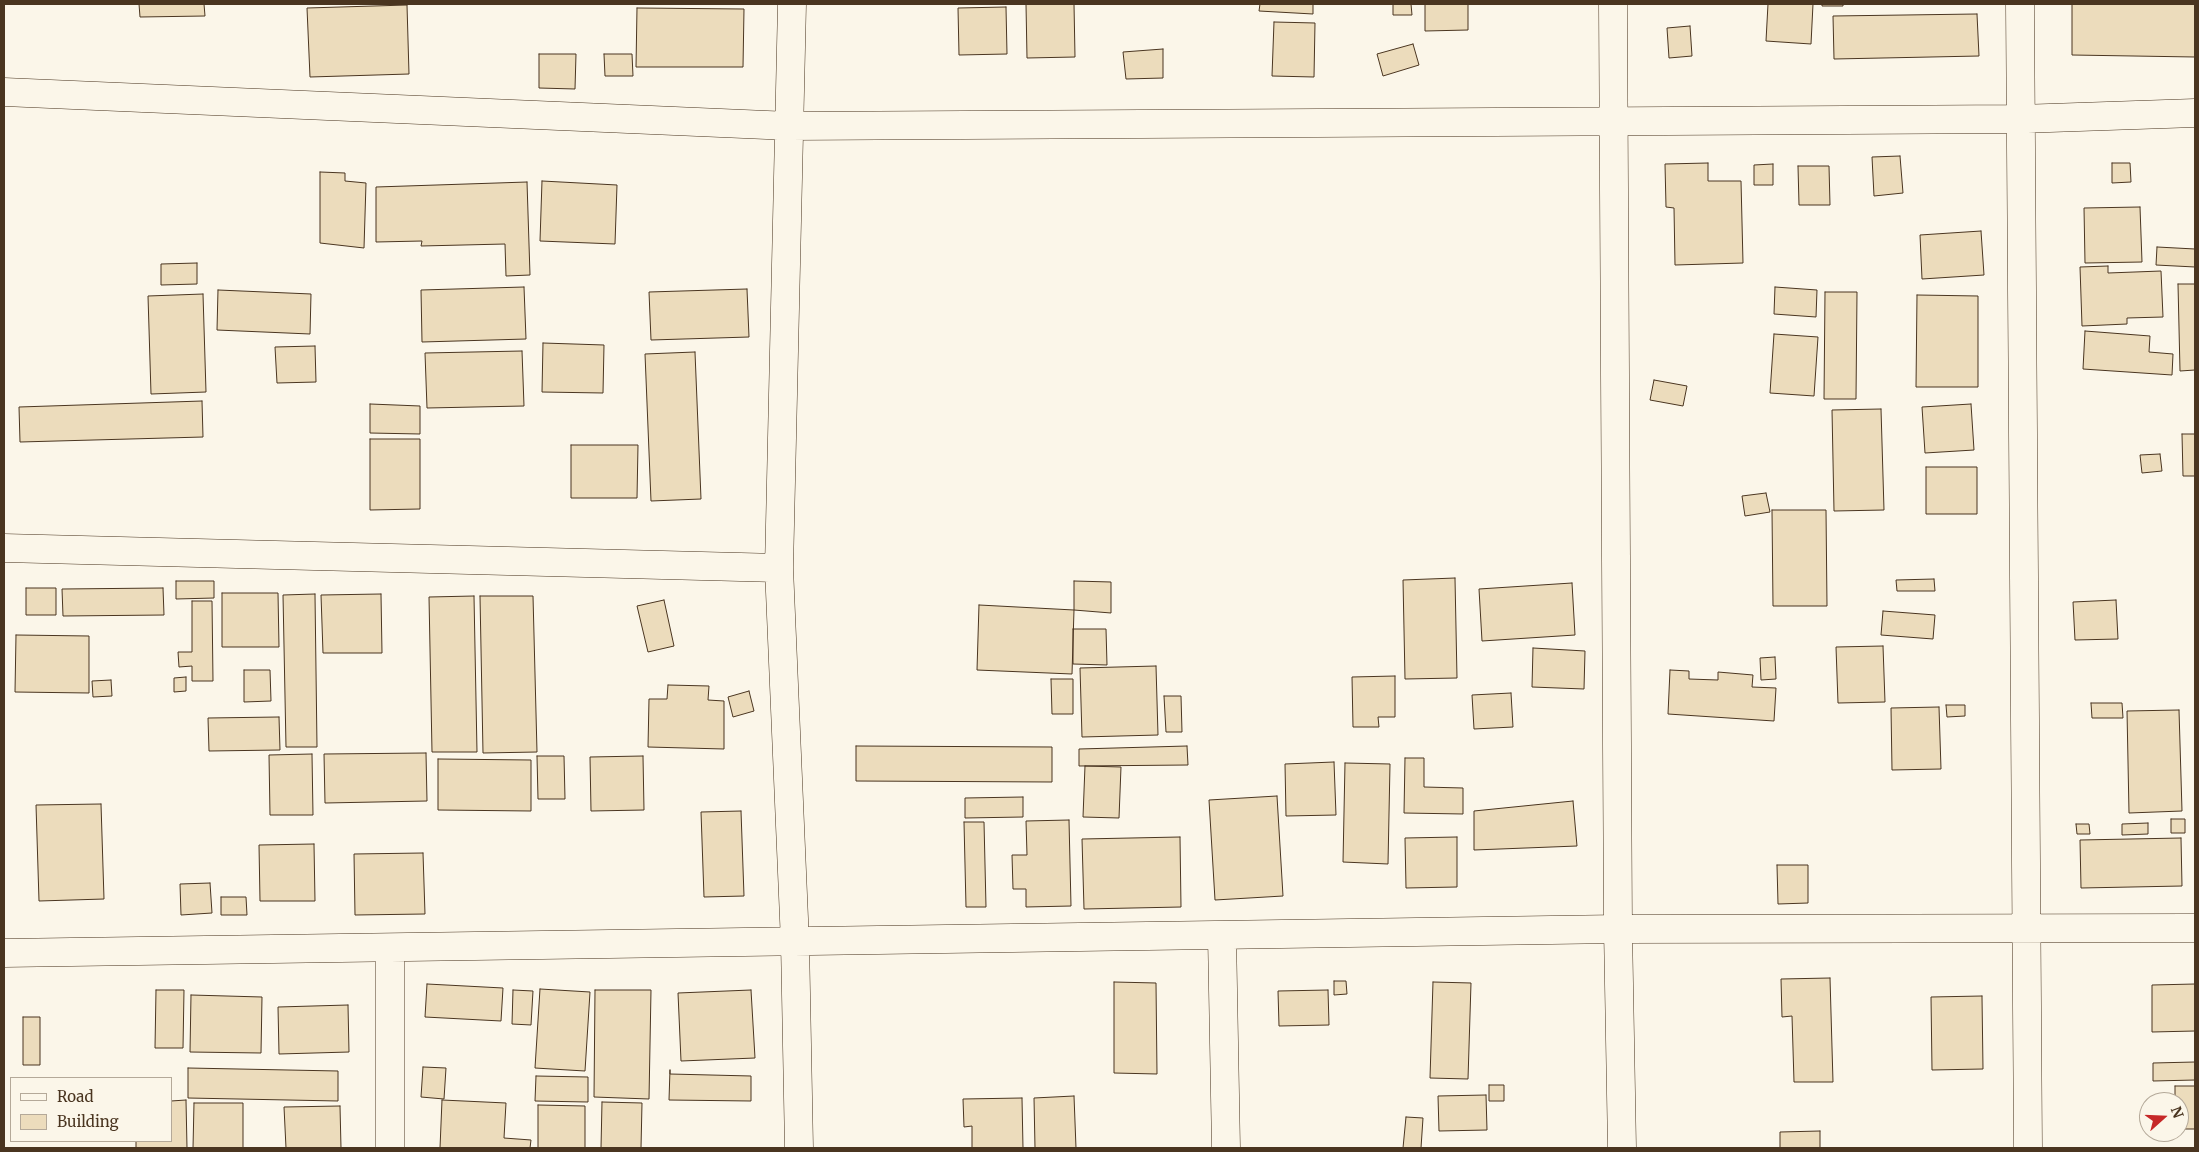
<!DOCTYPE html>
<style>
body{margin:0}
#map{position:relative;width:2199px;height:1152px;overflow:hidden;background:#fbf6e9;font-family:Merriweather,serif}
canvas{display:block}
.frame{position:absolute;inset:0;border:5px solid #4a3520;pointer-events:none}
.legend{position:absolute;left:10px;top:1077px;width:162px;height:65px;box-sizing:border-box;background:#fbf6e9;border:1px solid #b4a999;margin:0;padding:6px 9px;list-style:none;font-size:15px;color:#4a3520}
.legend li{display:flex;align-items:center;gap:10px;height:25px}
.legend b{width:25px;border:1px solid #b4a999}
.north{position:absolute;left:2139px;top:1092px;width:50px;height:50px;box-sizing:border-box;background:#fbf6e9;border:1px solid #b4a999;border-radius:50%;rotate:70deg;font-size:14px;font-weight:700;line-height:20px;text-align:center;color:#4a3520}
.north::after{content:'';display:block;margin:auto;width:18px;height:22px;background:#c62828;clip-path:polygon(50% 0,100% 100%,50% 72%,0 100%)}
</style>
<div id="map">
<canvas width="2199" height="1152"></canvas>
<div class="frame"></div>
<ul class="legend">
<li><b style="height:6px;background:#fbf6e9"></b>Road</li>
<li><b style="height:14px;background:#ecdcbc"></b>Building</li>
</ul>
<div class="north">N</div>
</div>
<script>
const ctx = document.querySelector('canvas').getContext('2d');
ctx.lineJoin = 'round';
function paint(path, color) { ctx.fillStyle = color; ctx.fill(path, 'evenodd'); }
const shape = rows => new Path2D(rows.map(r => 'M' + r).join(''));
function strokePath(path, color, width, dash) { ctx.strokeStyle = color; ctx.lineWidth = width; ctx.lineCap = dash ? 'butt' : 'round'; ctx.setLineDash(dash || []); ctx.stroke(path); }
const building = shape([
 [139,4,204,4,205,16,140,17,139,4],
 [1026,4,1074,4,1075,57,1027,58,1026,4],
 [1260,4,1313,4,1313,14,1259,11,1260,4],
 [1393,4,1411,4,1412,15,1393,15,1393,4],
 [1425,4,1468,4,1468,30,1425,31,1425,4],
 [1768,4,1813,4,1811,44,1766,41,1768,4],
 [1822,4,1843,4,1843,6,1822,6,1822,4],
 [2072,4,2195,4,2195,57,2072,55,2072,4],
 [407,5,409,74,310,77,307,8,407,5],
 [1006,7,1007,54,959,55,958,8,1006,7],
 [637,8,744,9,743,67,636,67,637,8],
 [1977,14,1979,56,1834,59,1833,16,1977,14],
 [1274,22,1315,23,1314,77,1272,76,1274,22],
 [1690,26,1692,56,1669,58,1667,28,1690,26],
 [1413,44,1419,65,1383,76,1377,54,1413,44],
 [1163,49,1163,78,1126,79,1123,52,1163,49],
 [539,54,576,54,575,89,539,88,539,54],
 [604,54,632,54,633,76,605,76,604,54],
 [1900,156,1903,193,1874,196,1872,157,1900,156],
 [1708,163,1708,181,1741,181,1743,263,1675,265,1674,208,1666,207,1665,164,1708,163],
 [2112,163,2130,163,2131,182,2112,183,2112,163],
 [1773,164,1773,185,1754,185,1754,165,1773,164],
 [1798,166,1829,166,1830,205,1799,205,1798,166],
 [320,172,345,173,345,181,366,183,364,248,320,243,320,172],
 [542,181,617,185,615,244,540,241,542,181],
 [527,182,530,275,506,276,505,244,421,246,422,241,376,242,376,187,527,182],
 [2140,207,2142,262,2085,263,2084,208,2140,207],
 [1981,231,1984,275,1922,279,1920,235,1981,231],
 [2157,247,2195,249,2195,267,2156,265,2157,247],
 [197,263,197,284,161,285,161,264,197,263],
 [2108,266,2108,273,2161,271,2163,317,2127,318,2127,324,2082,326,2080,267,2108,266],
 [2178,284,2195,284,2195,370,2180,371,2178,284],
 [524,287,526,339,422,342,421,290,524,287],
 [1775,287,1817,290,1816,317,1774,314,1775,287],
 [747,289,749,337,651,340,649,292,747,289],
 [218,290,311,294,310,334,217,330,218,290],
 [1825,292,1857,292,1856,399,1824,399,1825,292],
 [203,294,206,392,151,394,148,296,203,294],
 [1917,295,1978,296,1978,387,1916,387,1917,295],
 [2085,331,2150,336,2149,352,2173,354,2172,375,2083,369,2085,331],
 [1774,334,1818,337,1814,396,1770,393,1774,334],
 [543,343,604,345,603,393,542,392,543,343],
 [315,346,316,382,277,383,275,347,315,346],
 [522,351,524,406,427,408,425,353,522,351],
 [695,352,701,499,651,501,645,354,695,352],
 [1654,380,1687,386,1683,406,1650,400,1654,380],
 [202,401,203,437,20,442,19,407,202,401],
 [370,404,420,406,420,434,370,433,370,404],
 [1971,404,1974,450,1925,453,1922,407,1971,404],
 [1881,409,1884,510,1834,511,1832,410,1881,409],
 [2182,434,2195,434,2195,476,2183,476,2182,434],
 [370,439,420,439,420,509,370,510,370,439],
 [571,445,638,445,637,498,571,498,571,445],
 [2160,454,2162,471,2142,473,2140,455,2160,454],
 [1926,467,1977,467,1977,514,1926,514,1926,467],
 [1766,493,1770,512,1745,516,1742,496,1766,493],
 [1772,510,1826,510,1827,606,1773,606,1772,510],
 [1455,578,1457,678,1405,679,1403,580,1455,578],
 [1934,579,1935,591,1897,591,1896,580,1934,579],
 [176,581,214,581,214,598,176,599,176,581],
 [1074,581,1111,582,1111,613,1074,610,1074,581],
 [1572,583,1575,635,1482,641,1479,589,1572,583],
 [26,588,56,588,56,615,26,615,26,588],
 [163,588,164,615,63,616,62,589,163,588],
 [222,593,278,593,279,647,222,647,222,593],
 [315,594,317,747,286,747,283,595,315,594],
 [381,594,382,653,323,653,321,595,381,594],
 [474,596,477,752,432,752,429,597,474,596],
 [480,596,533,596,537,752,483,753,480,596],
 [664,600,674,646,648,652,637,606,664,600],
 [2116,600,2118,639,2075,640,2073,602,2116,600],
 [192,601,212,601,213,681,192,681,192,666,179,667,178,652,192,652,192,601],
 [979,605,1074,610,1072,674,977,670,979,605],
 [1883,611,1935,615,1933,639,1881,635,1883,611],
 [1073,629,1106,629,1107,665,1073,664,1073,629],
 [16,635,89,636,89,693,15,692,16,635],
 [1883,646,1885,702,1838,703,1836,647,1883,646],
 [1533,648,1585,651,1584,689,1532,687,1533,648],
 [1775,657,1776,679,1761,680,1760,658,1775,657],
 [1156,666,1158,735,1082,737,1080,668,1156,666],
 [244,670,270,670,271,701,244,702,244,670],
 [1670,670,1689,671,1689,679,1718,680,1718,672,1753,675,1752,687,1776,688,1774,721,1668,714,1670,670],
 [1395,676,1395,717,1378,717,1379,727,1353,727,1352,677,1395,676],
 [186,677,186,691,174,692,174,678,186,677],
 [1051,679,1073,679,1073,714,1052,714,1051,679],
 [111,680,112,696,93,697,92,681,111,680],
 [668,685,709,686,708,700,724,701,724,749,648,747,649,699,667,699,668,685],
 [749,691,754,711,733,717,728,697,749,691],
 [1511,693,1513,727,1474,729,1472,695,1511,693],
 [1164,696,1181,696,1182,732,1166,732,1164,696],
 [2091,703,2122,703,2123,718,2092,718,2091,703],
 [1946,705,1965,705,1965,716,1947,717,1946,705],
 [1939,707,1941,769,1892,770,1891,708,1939,707],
 [2179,710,2182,811,2129,813,2127,711,2179,710],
 [279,717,280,750,209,751,208,718,279,717],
 [856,746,1052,747,1052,782,856,781,856,746],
 [1187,746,1188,765,1079,766,1079,749,1187,746],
 [426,753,427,801,325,803,324,754,426,753],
 [312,754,313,815,270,815,269,755,312,754],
 [537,756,564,756,565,799,538,799,537,756],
 [643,756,644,810,591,811,590,757,643,756],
 [1405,758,1424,758,1424,787,1463,788,1463,814,1404,813,1405,758],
 [438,759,531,760,531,811,438,810,438,759],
 [1334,762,1336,815,1286,816,1285,764,1334,762],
 [1345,763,1390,764,1388,864,1343,862,1345,763],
 [1085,766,1121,767,1119,818,1083,817,1085,766],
 [1277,796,1283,896,1215,900,1209,800,1277,796],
 [1023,797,1023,817,965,818,965,798,1023,797],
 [1573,801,1577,846,1474,850,1474,811,1573,801],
 [101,804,104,899,39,901,36,805,101,804],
 [741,811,744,896,704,897,701,812,741,811],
 [2171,819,2185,819,2185,833,2171,833,2171,819],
 [1069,820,1071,906,1026,907,1026,889,1013,889,1012,855,1027,855,1026,821,1069,820],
 [964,822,984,822,986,907,966,907,964,822],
 [2148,823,2148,834,2122,835,2122,824,2148,823],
 [2076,824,2089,824,2090,834,2077,834,2076,824],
 [1180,837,1181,907,1084,909,1082,839,1180,837],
 [1457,837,1457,887,1406,888,1405,838,1457,837],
 [2181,838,2182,886,2081,888,2080,840,2181,838],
 [314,844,315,901,260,901,259,845,314,844],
 [423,853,425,914,355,915,354,854,423,853],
 [1777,865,1808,865,1808,903,1778,904,1777,865],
 [210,883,212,913,181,915,180,884,210,883],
 [221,897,246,897,247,915,221,915,221,897],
 [1830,978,1833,1082,1794,1082,1792,1016,1782,1017,1781,979,1830,978],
 [1334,981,1346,981,1347,994,1334,995,1334,981],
 [1114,982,1156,983,1157,1074,1114,1073,1114,982],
 [1433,982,1471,983,1468,1079,1430,1078,1433,982],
 [427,984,503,988,501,1021,425,1017,427,984],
 [2195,984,2195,1031,2152,1032,2152,985,2195,984],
 [540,989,590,992,585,1071,535,1068,540,989],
 [156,990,184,990,183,1048,155,1048,156,990],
 [513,990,533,991,531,1025,512,1024,513,990],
 [595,990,651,990,649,1099,594,1097,595,990],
 [751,990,755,1058,681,1061,678,993,751,990],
 [1328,990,1329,1025,1279,1026,1278,991,1328,990],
 [191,995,262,997,261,1053,190,1052,191,995],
 [1982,996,1983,1069,1932,1070,1931,997,1982,996],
 [348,1005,349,1052,279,1054,278,1007,348,1005],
 [23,1017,40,1017,40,1065,23,1065,23,1017],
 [2195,1062,2195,1080,2153,1081,2153,1063,2195,1062],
 [423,1067,446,1068,444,1099,421,1097,423,1067],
 [188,1068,338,1071,338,1101,188,1098,188,1068],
 [670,1070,670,1074,751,1076,751,1101,669,1100,670,1070],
 [536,1076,588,1077,588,1102,535,1101,536,1076],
 [1489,1085,1504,1085,1504,1101,1489,1101,1489,1085],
 [2175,1086,2195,1086,2195,1129,2179,1129,2179,1102,2175,1102,2175,1086],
 [1486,1095,1487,1130,1439,1131,1438,1096,1486,1095],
 [1074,1096,1076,1148,1035,1148,1034,1098,1074,1096],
 [1022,1098,1023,1148,972,1148,972,1126,964,1127,963,1099,1022,1098],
 [186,1100,187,1148,136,1148,136,1141,171,1141,171,1101,186,1100],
 [442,1100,506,1103,504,1138,531,1140,530,1148,440,1148,442,1100],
 [602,1102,642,1103,641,1148,601,1148,602,1102],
 [194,1103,243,1103,243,1148,193,1148,194,1103],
 [538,1105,585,1106,585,1148,538,1148,538,1105],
 [340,1106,341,1148,286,1148,284,1107,340,1106],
 [1406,1117,1423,1118,1421,1148,1403,1148,1406,1117],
 [1820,1131,1820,1148,1780,1148,1780,1132,1820,1131]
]);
const street = shape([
 [792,4,779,568,795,942,799,1148],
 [1613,4,1618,929,1622,1148],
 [2020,4,2028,1148],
 [4,92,790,126,2020,119,2195,113],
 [4,548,779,568],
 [1222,936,1226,1148],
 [390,948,390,1148],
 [4,953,1618,929,2195,928]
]);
paint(building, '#ecdcbc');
strokePath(building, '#4a3520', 1);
strokePath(street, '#4a3520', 29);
strokePath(street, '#fbf6e9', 28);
</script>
